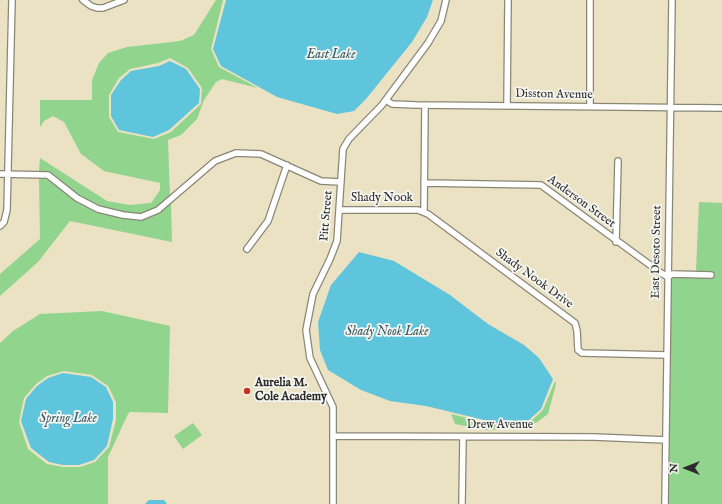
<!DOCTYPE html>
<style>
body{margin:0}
#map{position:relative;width:722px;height:504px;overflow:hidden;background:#eae2c2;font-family:"IM FELL English",serif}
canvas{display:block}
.north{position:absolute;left:666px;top:448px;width:40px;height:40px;-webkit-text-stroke:3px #f6f6f2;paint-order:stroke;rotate:270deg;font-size:11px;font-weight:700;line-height:16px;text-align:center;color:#2b2b2b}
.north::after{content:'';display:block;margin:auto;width:14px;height:18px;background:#2b2b2b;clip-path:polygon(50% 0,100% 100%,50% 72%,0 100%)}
</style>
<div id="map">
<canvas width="722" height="504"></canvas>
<div class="north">N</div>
</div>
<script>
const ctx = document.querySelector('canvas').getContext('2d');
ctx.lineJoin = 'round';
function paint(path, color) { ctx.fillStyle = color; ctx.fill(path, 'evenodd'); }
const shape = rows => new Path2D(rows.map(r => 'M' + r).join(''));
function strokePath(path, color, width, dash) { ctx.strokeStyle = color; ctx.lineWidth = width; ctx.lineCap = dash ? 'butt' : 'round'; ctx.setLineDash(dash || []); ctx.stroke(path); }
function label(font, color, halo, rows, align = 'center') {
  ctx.font = font + ' "IM FELL English",serif'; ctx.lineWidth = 3.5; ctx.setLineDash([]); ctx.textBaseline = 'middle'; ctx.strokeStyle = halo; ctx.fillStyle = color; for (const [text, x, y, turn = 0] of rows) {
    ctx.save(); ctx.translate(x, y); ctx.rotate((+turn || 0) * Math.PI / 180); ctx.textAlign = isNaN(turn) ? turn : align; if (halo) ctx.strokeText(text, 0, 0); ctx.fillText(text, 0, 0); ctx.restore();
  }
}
const green = shape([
 [216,0,223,0,211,49,219,67,258,88,222,79,216,82,204,100,197,119,181,135,168,140,170,196,156,208,141,214,124,213,99,207,79,196,54,175,39,172,40,158,107,201,130,205,151,203,160,190,160,183,104,171,81,154,64,122,53,116,44,121,40,127,40,100,92,100,92,80,99,63,108,53,127,47,180,41,194,35],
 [170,58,188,68,202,88,201,104,171,132,154,139,118,132,109,117,109,95,119,78,130,69,158,63],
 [39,178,50,180,75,200,97,212,122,218,147,219,160,212,171,203,172,242,70,221,38,262,0,296,0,274,40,239],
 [699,202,722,203,722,504,669,504,671,271,696,271],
 [102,311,170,326,168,413,130,412,128,414,108,457,108,504,0,504,0,343,13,331,40,314],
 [64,371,92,375,108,386,116,402,116,420,109,447,95,462,80,467,63,467,47,464,28,449,19,422,24,398,36,384,47,376],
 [555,381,556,384,548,414,529,428,486,430,455,424,451,414,500,426,530,422,543,410],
 [193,423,202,435,183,449,174,436]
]);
const water = shape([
 [226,0,433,0,427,17,412,42,366,99,354,111,337,114,277,97,221,66,213,49],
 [170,61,186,69,200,89,199,103,169,130,153,137,119,130,111,116,111,95,121,80,131,71,159,66],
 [359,252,394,261,450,295,488,324,524,345,539,358,553,379,541,409,529,420,501,424,426,406,390,401,361,390,328,370,320,350,318,322,331,285],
 [63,373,91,377,106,387,113,402,113,419,107,446,94,460,79,465,63,465,49,462,31,448,21,421,26,399,37,386,48,378],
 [149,500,164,500,167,504,145,504]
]);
const minor = shape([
 [83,0,91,6,97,8,103,8,124,0],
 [386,100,392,104,417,105,722,108],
 [507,106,508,0],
 [590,106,590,0],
 [0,174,48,175,77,198,98,209,123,215,141,217,158,210,215,161,236,153,261,154,321,181,341,182],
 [424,183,541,185,661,273,668,277,672,274,711,275],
 [340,210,418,210,428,214,575,323,577,331,578,350,582,353,667,355],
 [424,212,425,105],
 [0,226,4,222,7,210,12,0],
 [616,242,618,161],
 [247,249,268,221,287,165],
 [334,436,594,437,666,440],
 [333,504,333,407,310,358,306,330,313,294,330,259,337,241,343,149,349,139,382,105,428,43,441,21,446,0],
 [462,504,463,437],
 [665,504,672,0]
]);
const markers = [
 [247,391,4,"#c8321e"]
];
const streetNames = [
 ["Disston Avenue",554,95,1],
 ["Shady Nook",382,199],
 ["Anderson Street",581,202,36],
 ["Pitt Street",327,216,-85],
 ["East Desoto Street",657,252,-89],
 ["Shady Nook Drive",534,279,36],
 ["Drew Avenue",500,426]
];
const poiNames = [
 ["Aurelia M.",255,384],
 ["Cole Academy",255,398]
];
const waterNames = [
 ["East Lake",331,55],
 ["Shady Nook Lake",387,332],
 ["Spring Lake",68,419]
];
paint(green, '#91d48d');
paint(water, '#5fc5dc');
strokePath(minor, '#8a8676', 8);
strokePath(minor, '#fff', 5.5);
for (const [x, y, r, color] of markers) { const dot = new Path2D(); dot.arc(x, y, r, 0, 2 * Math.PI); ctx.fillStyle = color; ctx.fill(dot); strokePath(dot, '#f6f6f2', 1.5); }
label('12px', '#2b2b2b', '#f6f6f2', streetNames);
label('bold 12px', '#2b2b2b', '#f6f6f2', poiNames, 'left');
label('italic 13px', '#3b5960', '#f6f6f2', waterNames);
</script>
